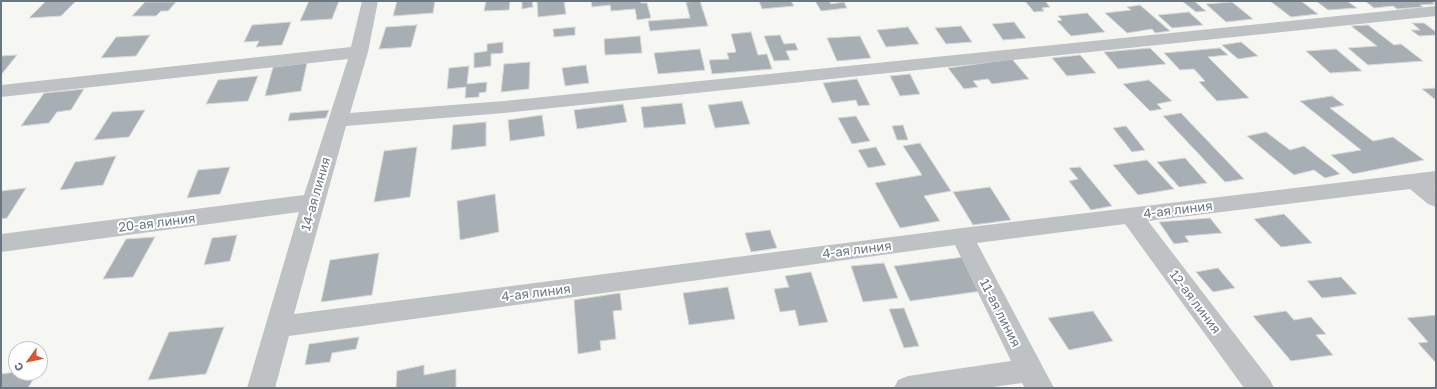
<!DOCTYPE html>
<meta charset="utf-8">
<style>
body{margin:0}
#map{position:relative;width:1437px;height:389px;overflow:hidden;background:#f6f6f3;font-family:"Golos Text",sans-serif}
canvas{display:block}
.frame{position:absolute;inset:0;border:2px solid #687782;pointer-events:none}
.north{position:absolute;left:8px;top:341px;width:40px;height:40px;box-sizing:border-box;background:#fff;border:1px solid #c3c9cd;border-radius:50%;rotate:237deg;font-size:11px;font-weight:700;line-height:16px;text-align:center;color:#687782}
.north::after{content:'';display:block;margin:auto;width:14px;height:18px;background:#d55835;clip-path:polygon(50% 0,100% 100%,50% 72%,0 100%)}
</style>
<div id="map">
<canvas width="1437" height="389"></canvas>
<div class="frame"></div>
<div class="north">С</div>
</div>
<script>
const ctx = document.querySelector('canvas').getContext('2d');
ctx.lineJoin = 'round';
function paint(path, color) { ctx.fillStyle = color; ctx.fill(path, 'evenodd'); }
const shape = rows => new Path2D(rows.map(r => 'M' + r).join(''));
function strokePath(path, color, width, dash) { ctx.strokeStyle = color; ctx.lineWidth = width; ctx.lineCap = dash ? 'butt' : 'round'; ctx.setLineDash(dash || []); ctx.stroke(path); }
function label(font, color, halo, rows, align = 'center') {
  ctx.font = font + ' "Golos Text",sans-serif'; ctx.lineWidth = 4; ctx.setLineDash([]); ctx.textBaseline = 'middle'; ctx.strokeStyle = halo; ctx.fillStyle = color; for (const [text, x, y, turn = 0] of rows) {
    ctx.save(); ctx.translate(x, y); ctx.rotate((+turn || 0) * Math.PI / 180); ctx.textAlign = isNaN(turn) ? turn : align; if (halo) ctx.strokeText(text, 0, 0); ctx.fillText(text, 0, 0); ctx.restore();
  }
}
const building = shape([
 [46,1,76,1,61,16,29,18,46,1],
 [309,1,339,1,332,19,300,21,309,1],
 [397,1,435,1,433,13,393,16,397,1],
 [486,1,510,1,509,10,484,11,486,1],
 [522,1,532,1,533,7,522,9,522,1],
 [537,1,564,1,566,14,538,17,537,1],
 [591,1,640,1,641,3,647,3,651,18,637,20,635,9,611,11,610,5,592,7,591,1],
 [700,1,708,26,650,31,648,21,690,18,686,2,700,1],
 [759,1,791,1,794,6,762,9,759,1],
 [815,1,829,1,831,4,844,2,847,8,821,11,815,1],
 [1025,1,1045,1,1050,7,1042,8,1044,11,1034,12,1025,1],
 [1182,1,1194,1,1206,11,1196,12,1182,1],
 [1270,1,1301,1,1318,14,1291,17,1270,1],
 [1316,1,1347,1,1357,8,1328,10,1316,1],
 [1365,1,1431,1,1435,4,1420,5,1423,7,1397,9,1393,6,1374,8,1365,1],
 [145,2,176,2,168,11,161,11,156,16,132,16,145,2],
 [1232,2,1253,19,1226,22,1206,4,1232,2],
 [1140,5,1170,31,1155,33,1152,29,1127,33,1105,13,1131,10,1127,7,1140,5],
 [1189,12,1203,25,1172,28,1158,15,1189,12],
 [1087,13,1105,32,1071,36,1057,21,1062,20,1058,16,1087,13],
 [291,22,282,45,256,47,259,41,244,42,252,25,291,22],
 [1014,22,1026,38,1003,40,992,24,1014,22],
 [1412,23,1424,23,1436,32,1436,35,1419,36,1411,30,1420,30,1412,23],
 [417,25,411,47,379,49,386,27,417,25],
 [1368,25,1394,45,1401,44,1423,61,1368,65,1348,48,1377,46,1351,26,1368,25],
 [961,26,972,42,946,44,935,28,961,26],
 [575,27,575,35,554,37,553,29,575,27],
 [908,27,919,44,886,47,877,30,908,27],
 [751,32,758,55,767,54,772,69,712,74,709,60,729,59,727,53,736,52,731,34,751,32],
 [150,35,136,56,101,58,116,37,150,35],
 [780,35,784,44,795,43,798,50,786,51,790,60,774,61,764,36,780,35],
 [640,36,642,53,605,55,604,39,640,36],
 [860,36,871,58,837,61,827,38,860,36],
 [503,42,503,53,491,54,491,66,474,68,474,53,487,51,487,44,503,42],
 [1241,42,1258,56,1238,59,1222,45,1241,42],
 [1150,48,1166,64,1118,69,1104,52,1150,48],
 [1220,48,1228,55,1208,57,1249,98,1217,101,1199,82,1205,81,1194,69,1180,70,1164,53,1220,48],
 [700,49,705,70,658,74,654,53,700,49],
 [1336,49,1362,71,1330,73,1306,51,1336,49],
 [17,55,1,75,1,56,17,55],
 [1080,55,1096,73,1067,76,1052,58,1080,55],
 [1012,59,1029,79,992,84,988,79,973,81,978,87,964,89,948,68,1012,59],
 [530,62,529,89,501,92,504,64,530,62],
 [307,63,301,91,265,96,273,67,307,63],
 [586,65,589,83,565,86,562,68,586,65],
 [469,66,467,84,487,82,486,92,479,93,479,97,465,98,466,87,447,89,449,68,469,66],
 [910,74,920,94,900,96,890,76,910,74],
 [258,76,248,101,206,104,218,80,258,76],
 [857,79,870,105,858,106,856,100,832,103,823,83,857,79],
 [1149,80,1172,101,1157,104,1162,109,1150,111,1123,84,1149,80],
 [1436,88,1436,100,1422,89,1436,88],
 [84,89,71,110,57,112,49,123,21,126,44,93,84,89],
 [1332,96,1344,105,1330,108,1373,141,1393,137,1424,160,1353,174,1331,155,1361,150,1300,101,1332,96],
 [742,101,750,124,715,128,708,105,742,101],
 [682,103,686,124,644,128,641,107,682,103],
 [623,104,627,122,577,129,574,110,623,104],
 [145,110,129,137,94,140,112,112,145,110],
 [329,110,326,118,288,121,290,113,329,110],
 [1181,113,1244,179,1225,182,1163,116,1181,113],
 [542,115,545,136,510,141,508,120,542,115],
 [856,116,870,141,852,144,838,118,856,116],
 [486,122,486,146,451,150,453,125,486,122],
 [903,125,908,140,897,140,892,126,903,125],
 [1126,126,1145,150,1132,152,1113,128,1126,126],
 [1266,132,1290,150,1304,146,1340,174,1325,178,1314,170,1294,175,1247,136,1266,132],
 [920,143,951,191,924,196,940,221,900,228,875,183,922,175,903,146,920,143],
 [417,147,410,197,374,202,384,151,417,147],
 [876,147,886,165,868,168,858,150,876,147],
 [116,156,103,185,60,190,75,162,116,156],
 [1185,158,1207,183,1179,187,1157,162,1185,158],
 [1147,160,1174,189,1138,195,1113,165,1147,160],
 [230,167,220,194,187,198,198,170,230,167],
 [1080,167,1112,206,1091,210,1069,181,1078,179,1069,168,1080,167],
 [990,187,1011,220,973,225,953,192,990,187],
 [26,188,7,218,1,219,1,191,26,188],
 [495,194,499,232,460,240,457,201,495,194],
 [1284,214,1312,243,1281,247,1254,219,1284,214],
 [1210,218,1222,233,1185,236,1189,242,1174,244,1159,222,1210,218],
 [770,230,777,248,751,252,745,233,770,230],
 [237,235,230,261,204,265,212,238,237,235],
 [155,237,133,277,103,279,126,239,155,237],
 [379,253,372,295,321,302,330,260,379,253],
 [964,257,982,291,910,301,894,266,964,257],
 [884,263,898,298,863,302,851,266,884,263],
 [1218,268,1235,288,1213,292,1196,272,1218,268],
 [811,272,828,322,799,326,795,310,780,312,774,289,789,287,785,276,811,272],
 [1341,277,1357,294,1322,298,1307,281,1341,277],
 [728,287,735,319,689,325,683,293,728,287],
 [620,293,622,310,613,311,616,339,600,341,601,350,578,354,574,300,620,293],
 [904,308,919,346,904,348,889,309,904,308],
 [1093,311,1113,341,1069,350,1048,318,1093,311],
 [1286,311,1294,320,1311,317,1326,334,1316,335,1333,355,1291,361,1253,316,1286,311],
 [1436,315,1436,363,1418,343,1428,342,1407,318,1436,315],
 [224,327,206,374,148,380,169,332,224,327],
 [359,337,356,349,332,353,330,362,305,365,309,344,359,337],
 [424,365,424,375,456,369,456,388,396,388,397,371,424,365],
 [16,372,37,373,28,388,1,388,1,374,16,372]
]);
const minor = shape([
 [362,1,378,1,368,52,350,113,504,101,1436,6,1436,16,504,113,346,126,294,314,962,228,1436,171,1436,185,1434,186,1436,187,1436,207,1428,204,1410,189,1148,221,1270,380,1274,388,1244,388,1125,224,977,243,1054,388,1025,388,1022,383,986,388,894,388,898,380,908,376,1011,361,955,245,289,336,275,388,247,388,299,212,1,252,1,234,304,195,348,59,1,97,1,85,351,47,362,1]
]);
const streetNames = [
 ["14-ая линия",316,194,-74],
 ["4-ая линия",1178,210,-7],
 ["20-ая линия",157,223,-7],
 ["4-ая линия",857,250,-7],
 ["4-ая линия",536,293,-7],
 ["12-ая линия",1195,302,53],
 ["11-ая линия",1000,313,63]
];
paint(building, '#a8afb4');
strokePath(building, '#d8d8d6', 1);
paint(minor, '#bec2c5');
label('13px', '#687782', '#fff', streetNames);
</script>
